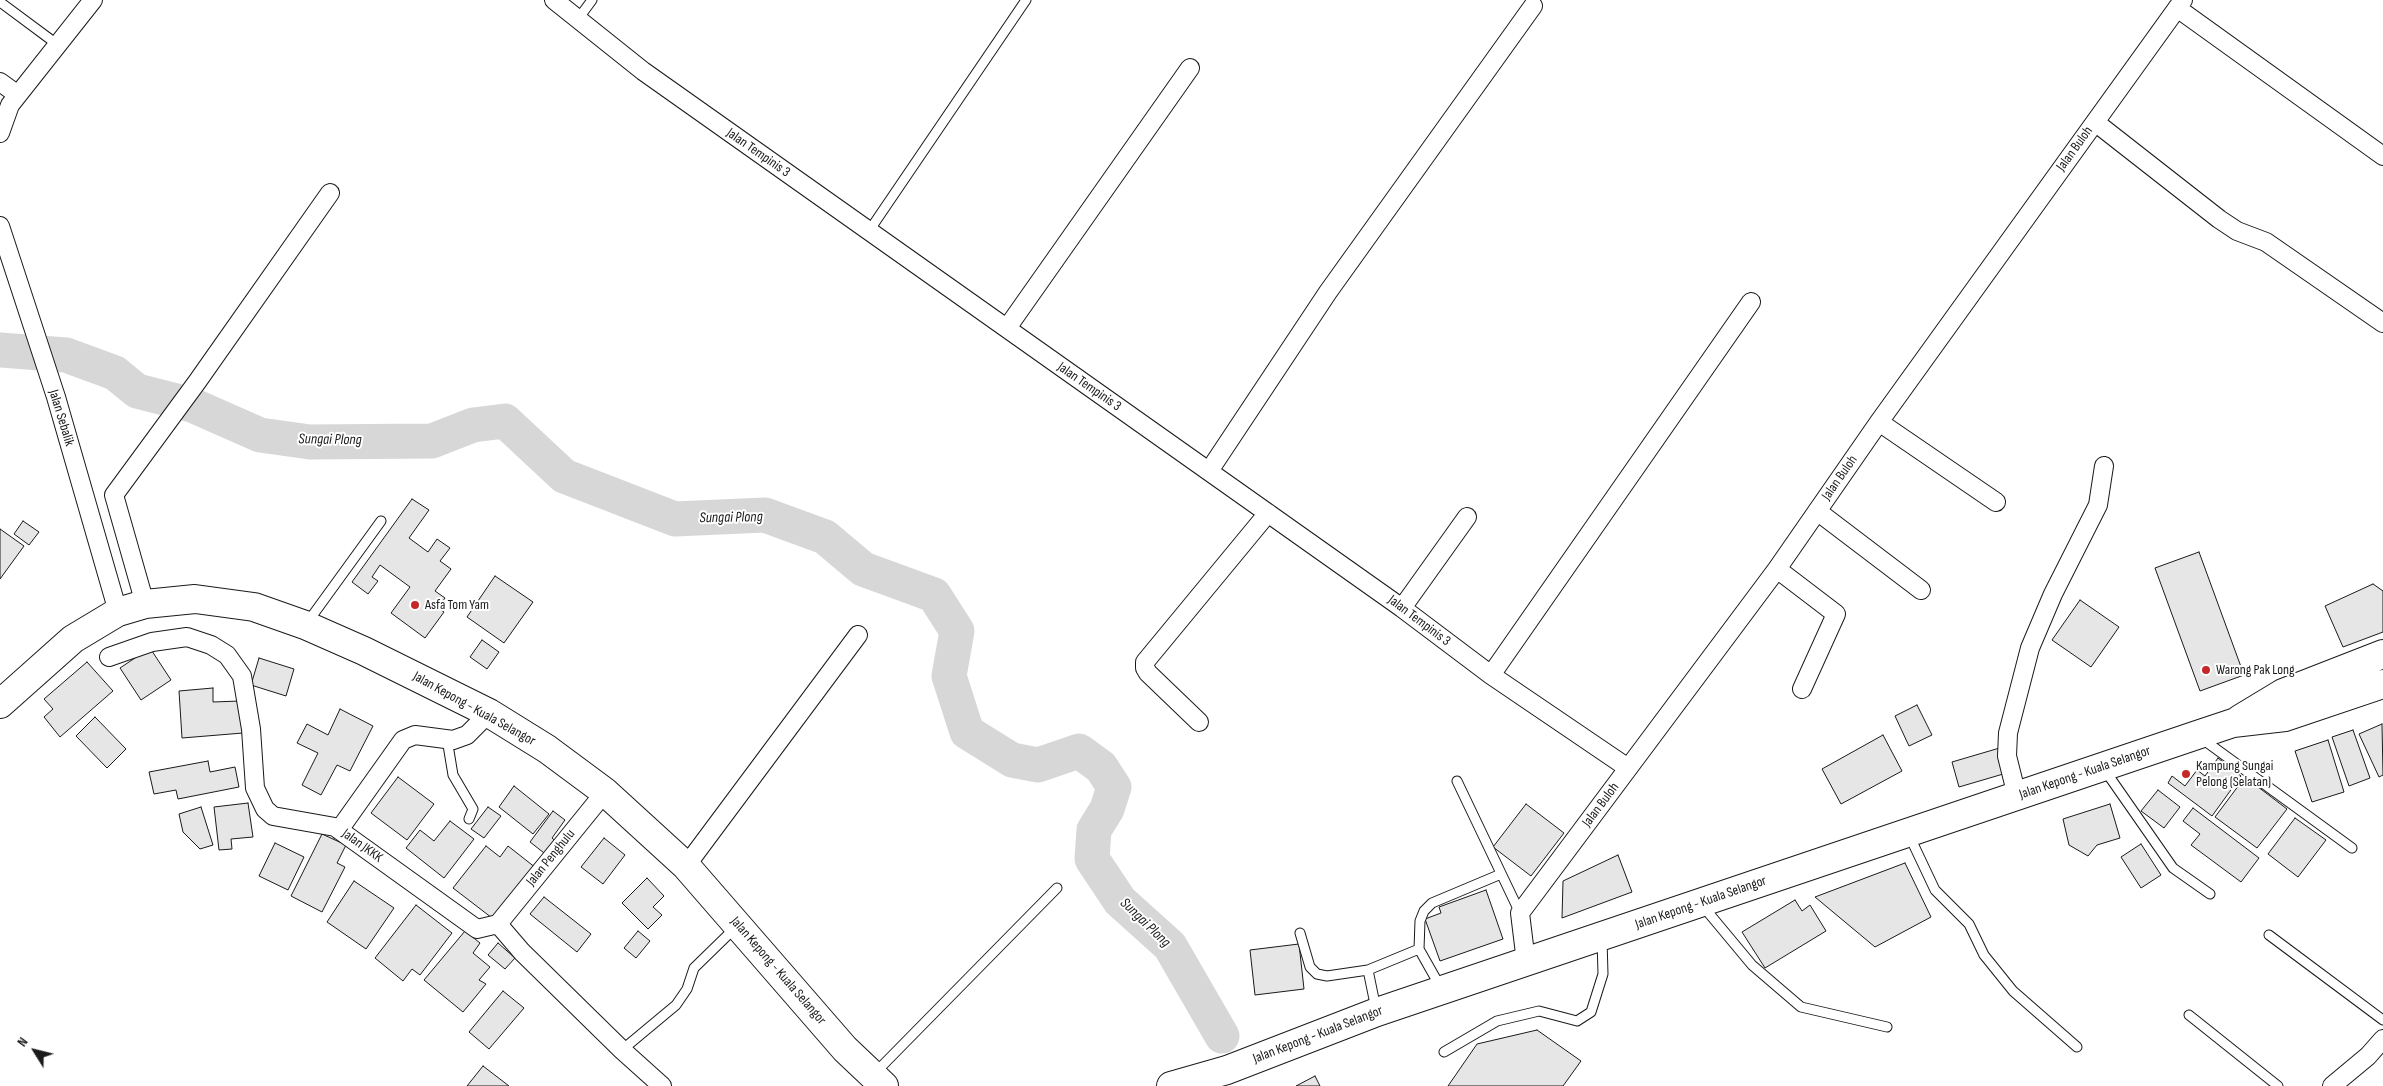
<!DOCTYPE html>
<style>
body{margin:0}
#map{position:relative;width:2383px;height:1086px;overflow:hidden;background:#fff;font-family:"Sofia Sans Condensed",sans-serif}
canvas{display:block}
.north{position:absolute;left:10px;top:1026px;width:50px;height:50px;-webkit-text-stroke:4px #fff;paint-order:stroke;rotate:306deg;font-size:14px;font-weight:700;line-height:20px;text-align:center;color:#1a1a1a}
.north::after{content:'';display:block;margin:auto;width:18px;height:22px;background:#1a1a1a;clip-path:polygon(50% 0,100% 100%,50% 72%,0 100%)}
</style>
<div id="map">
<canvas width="2383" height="1086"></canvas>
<div class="north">N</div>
</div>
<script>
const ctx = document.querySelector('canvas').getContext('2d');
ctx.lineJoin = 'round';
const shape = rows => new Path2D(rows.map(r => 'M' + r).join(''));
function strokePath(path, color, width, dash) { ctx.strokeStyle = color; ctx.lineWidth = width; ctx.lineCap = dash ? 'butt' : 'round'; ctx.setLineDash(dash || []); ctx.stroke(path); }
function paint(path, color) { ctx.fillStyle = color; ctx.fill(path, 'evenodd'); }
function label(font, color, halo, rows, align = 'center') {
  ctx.font = font + ' "Sofia Sans Condensed",sans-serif'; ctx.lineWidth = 4; ctx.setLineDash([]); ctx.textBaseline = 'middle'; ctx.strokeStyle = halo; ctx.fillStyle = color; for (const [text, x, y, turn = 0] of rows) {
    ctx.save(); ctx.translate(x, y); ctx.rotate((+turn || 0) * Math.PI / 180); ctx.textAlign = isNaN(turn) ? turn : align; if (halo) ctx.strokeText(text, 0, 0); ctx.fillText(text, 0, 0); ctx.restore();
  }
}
const river = shape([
 [0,350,66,355,115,373,137,391,192,405,260,435,310,442,432,441,473,425,505,421,564,476,675,519,765,515,825,537,863,569,934,595,957,631,949,676,967,732,1012,760,1038,765,1079,751,1101,767,1114,787,1107,809,1094,830,1092,859,1120,901,1170,946,1222,1036]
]);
const building = shape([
 [412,499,429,510,409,538,428,552,437,539,450,548,440,561,451,569,435,591,445,598,438,608,444,612,425,638,391,613,410,587,380,565,372,577,378,581,368,594,352,582,412,499],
 [23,521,39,532,29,545,14,534,23,521],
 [0,529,24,546,0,579,0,529],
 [2199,552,2244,675,2200,691,2155,568,2199,552],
 [495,576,533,602,504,643,467,617,495,576],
 [2373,584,2383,591,2383,632,2343,647,2325,606,2373,584],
 [2080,600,2119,627,2091,667,2052,640,2080,600],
 [482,640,499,652,487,669,470,657,482,640],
 [150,648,171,680,141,700,120,668,150,648],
 [259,658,294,669,286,696,251,685,259,658],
 [87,662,113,691,60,737,44,717,53,709,44,699,87,662],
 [213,688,213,702,240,701,243,733,182,738,179,691,213,688],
 [1917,705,1932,735,1909,746,1895,716,1917,705],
 [340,709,373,726,350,771,337,765,321,795,302,785,318,753,297,743,307,724,328,735,340,709],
 [95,717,126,749,107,768,76,736,95,717],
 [2382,724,2383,775,2379,777,2359,734,2382,724],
 [2353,730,2370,778,2349,786,2332,737,2353,730],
 [1883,735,1902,771,1841,804,1822,769,1883,735],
 [2328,740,2344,792,2312,802,2295,751,2328,740],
 [2003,747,2010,772,1959,787,1952,762,2003,747],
 [2218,758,2241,776,2212,816,2168,783,2172,776,2185,786,2197,770,2205,776,2218,758],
 [208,761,210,772,235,767,239,787,178,799,176,790,154,794,149,772,208,761],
 [398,777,434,804,407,840,371,813,398,777],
 [2245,777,2287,809,2257,848,2215,817,2245,777],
 [514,786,549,814,533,834,499,807,514,786],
 [2158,790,2180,807,2164,828,2141,811,2158,790],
 [248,803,253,837,231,839,232,849,219,850,214,807,248,803],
 [1526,804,1564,833,1531,876,1493,847,1526,804],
 [2110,804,2120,838,2097,845,2088,856,2069,845,2063,819,2110,804],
 [201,807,213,845,200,849,183,832,179,814,201,807],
 [488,807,501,816,484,838,471,829,488,807],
 [2193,808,2259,858,2241,882,2191,845,2200,834,2183,821,2193,808],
 [553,811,565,820,552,838,558,843,548,856,530,842,553,811],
 [2295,818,2326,840,2298,877,2268,854,2295,818],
 [450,821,474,839,444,878,406,848,420,830,434,841,450,821],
 [322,834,346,845,337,863,345,867,322,912,291,896,322,834],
 [604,838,625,855,603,884,581,867,604,838],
 [275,843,304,857,288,890,259,876,275,843],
 [2141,844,2161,875,2141,888,2121,857,2141,844],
 [486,846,500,857,508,846,536,868,496,921,453,888,486,846],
 [1618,855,1632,892,1562,918,1563,881,1618,855],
 [1905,863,1931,917,1875,947,1815,897,1905,863],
 [647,878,664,896,653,907,662,915,648,929,622,903,647,878],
 [354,881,394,908,366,949,327,922,354,881],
 [1486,890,1503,939,1440,961,1425,919,1441,913,1439,907,1486,890],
 [544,897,591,934,577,952,530,914,544,897],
 [1795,900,1802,911,1810,905,1826,931,1765,968,1742,932,1795,900],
 [416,905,452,933,420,975,412,969,403,981,375,958,416,905],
 [465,931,480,943,473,953,490,967,479,980,486,984,463,1012,424,980,465,931],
 [638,931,650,941,636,958,624,948,638,931],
 [498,943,515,958,505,969,488,955,498,943],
 [1299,944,1304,989,1255,995,1250,950,1299,944],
 [503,991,524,1008,489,1049,469,1032,503,991],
 [1537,1030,1581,1061,1563,1086,1448,1086,1477,1044,1537,1030],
 [483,1066,509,1086,467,1086,483,1066],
 [1315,1076,1320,1086,1296,1086,1315,1076]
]);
const service = shape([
 [0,2,58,45],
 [578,19,592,0],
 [869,231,1026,0],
 [307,623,381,521],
 [2201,738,2352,848],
 [447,739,453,775,473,809,469,819],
 [2104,769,2173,868,2210,894],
 [1457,781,1520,913],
 [1909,835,1935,890,1969,924,1984,955,2013,991,2077,1047],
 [1702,905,1752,965,1801,1007,1887,1027],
 [1300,933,1310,967,1317,974,1327,976,1368,970,1419,949],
 [2269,935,2383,1020],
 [1368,970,1376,1009],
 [1441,988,1419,949,1420,921,1424,911,1432,903,1501,874],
 [2189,1015,2278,1086],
 [622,1050,676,1005,687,989,694,968,735,928],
 [1444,1052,1497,1021,1539,1011,1577,1021,1591,1012,1603,974,1602,939],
 [875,1073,1057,888]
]);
const minor = shape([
 [554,0,643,71,1402,608,1491,675,1628,768],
 [2177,8,2383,156],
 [0,82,18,95],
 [2095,122,2219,219,2237,231,2266,242,2383,323],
 [0,133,10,105,93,0],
 [0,226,56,397,118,612],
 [1007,328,1190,68],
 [1879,422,1996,502],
 [1209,471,1328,292,1533,6],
 [1817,511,1921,590],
 [1777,569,1836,614,1802,689],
 [145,604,114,495,197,382,330,193],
 [1402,608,1467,517],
 [109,657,152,642,187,637,211,645,227,655,242,676,251,729,255,788,265,809,273,816,335,827,477,929,498,924,522,952,622,1050,662,1086],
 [1491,675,1751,302],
 [1199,722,1148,673,1145,668,1145,662,1268,513],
 [2017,796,2007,756,2008,733,2030,648,2053,594,2098,505,2104,466],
 [339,830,403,740,415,735,453,740,467,735,489,713],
 [686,866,858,635],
 [498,924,605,792],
 [1526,962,1520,913,1777,569,1879,422,2183,0],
 [2332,1086,2368,1056,2383,1039]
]);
const trunk = shape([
 [0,704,73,639,118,612,145,604,195,599,254,607,305,625,364,651,489,713,547,749,605,792,686,866,845,1049,884,1086],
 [2240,719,2283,693,2383,654],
 [1171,1086,1227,1070,1377,1012,2197,735,2233,723,2285,717,2383,684]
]);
const markers = [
 [415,605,5,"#c62828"],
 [2206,670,5,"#c62828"],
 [2186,774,5,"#c62828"]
];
const streetNames = [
 ["Jalan Buloh",2075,149,-54],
 ["Jalan Tempinis 3",758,153,35],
 ["Jalan Tempinis 3",1089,387,35],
 ["Jalan Sebalik",61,418,73],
 ["Jalan Buloh",1840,478,-55],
 ["Jalan Tempinis 3",1419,621,37],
 ["Jalan Kepong - Kuala Selangor",474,709,29],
 ["Jalan Kepong - Kuala Selangor",2085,773,-19],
 ["Jalan Buloh",1601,805,-53],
 ["Jalan JKKK",362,846,36],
 ["Jalan Penghulu",551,858,-51],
 ["Jalan Kepong - Kuala Selangor",1701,903,-19],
 ["Jalan Kepong - Kuala Selangor",778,971,49],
 ["Jalan Kepong - Kuala Selangor",1318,1035,-21]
];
const poiNames = [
 ["Asfa Tom Yam",425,605],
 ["Warong Pak Long",2216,670],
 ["Kampung Sungai",2196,766],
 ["Pelong (Selatan)",2196,782]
];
const waterNames = [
 ["Sungai Plong",330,440,1],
 ["Sungai Plong",731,518,-1],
 ["Sungai Plong",1145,923,44]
];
strokePath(river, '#d7d7d7', 35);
paint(building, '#e6e6e6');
strokePath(building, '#1a1a1a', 1);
strokePath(service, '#1a1a1a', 11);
strokePath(minor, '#1a1a1a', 20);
strokePath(trunk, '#1a1a1a', 30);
strokePath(service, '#fff', 9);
strokePath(minor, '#fff', 18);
strokePath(trunk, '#fff', 28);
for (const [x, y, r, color] of markers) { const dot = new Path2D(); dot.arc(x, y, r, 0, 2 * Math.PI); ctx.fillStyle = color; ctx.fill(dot); strokePath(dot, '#fff', 2); }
label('14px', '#1a1a1a', '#fff', streetNames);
label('14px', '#1a1a1a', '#fff', poiNames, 'left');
label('italic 15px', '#1a1a1a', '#fff', waterNames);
</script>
